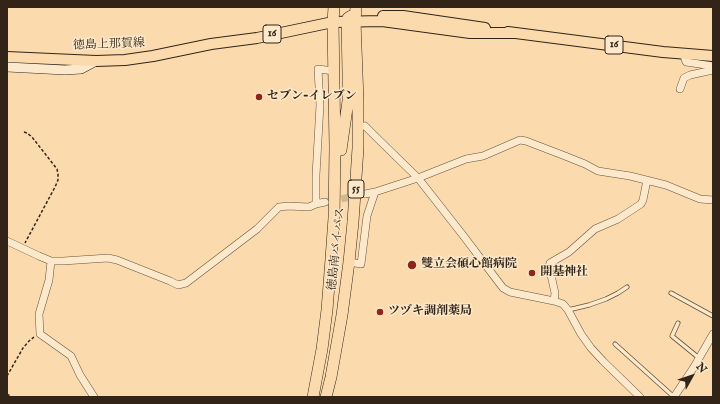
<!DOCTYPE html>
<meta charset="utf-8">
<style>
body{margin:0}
#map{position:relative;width:720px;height:404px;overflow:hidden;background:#fbdbad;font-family:"IM FELL English",serif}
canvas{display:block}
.frame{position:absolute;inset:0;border:8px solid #322518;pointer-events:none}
.north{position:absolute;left:672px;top:356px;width:40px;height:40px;-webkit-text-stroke:3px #fce8ca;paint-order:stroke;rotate:50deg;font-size:11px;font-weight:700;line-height:16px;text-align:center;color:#322518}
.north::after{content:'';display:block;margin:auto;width:14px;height:18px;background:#322518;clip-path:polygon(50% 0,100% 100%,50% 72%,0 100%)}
</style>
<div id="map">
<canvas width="720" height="404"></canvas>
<div class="frame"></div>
<div class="north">N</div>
</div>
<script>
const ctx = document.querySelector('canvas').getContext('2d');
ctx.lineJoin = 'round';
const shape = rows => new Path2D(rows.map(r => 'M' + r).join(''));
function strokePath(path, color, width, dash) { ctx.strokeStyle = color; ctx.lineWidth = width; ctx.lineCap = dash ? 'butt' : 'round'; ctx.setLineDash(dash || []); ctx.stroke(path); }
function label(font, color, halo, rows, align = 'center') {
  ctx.font = font + ' "IM FELL English","Noto Serif JP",serif'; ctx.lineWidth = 3; ctx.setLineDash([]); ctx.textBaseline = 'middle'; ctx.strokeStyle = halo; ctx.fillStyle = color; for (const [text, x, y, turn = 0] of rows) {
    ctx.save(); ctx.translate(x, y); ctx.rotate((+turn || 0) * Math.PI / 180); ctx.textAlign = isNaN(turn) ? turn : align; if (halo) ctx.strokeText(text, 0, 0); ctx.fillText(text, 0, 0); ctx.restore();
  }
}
const minorTunnel = shape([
 [331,201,365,194]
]);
const path = shape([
 [24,132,27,133,32,137,57,169,58,174,58,180,55,187,25,243],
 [7,376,23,348,29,341,34,337],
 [7,394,12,397]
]);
const service = shape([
 [671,293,713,316],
 [568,310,589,305,606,299,618,293,627,287],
 [678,323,672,336,699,358],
 [615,344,674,397]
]);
const minor = shape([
 [683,53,686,62,713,66],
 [680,89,684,78,690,75,713,70],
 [365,126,376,137,418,178,462,234,503,288,510,292,554,301,563,304,568,310,581,334,591,348,603,361,640,397],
 [375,192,418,178,466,159,483,156,520,140,526,141,565,156,585,164,598,171,630,176,666,185,700,199,713,200],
 [325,202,316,204,316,175,320,105,318,69,334,71],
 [7,241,39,256,51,261,63,261,108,258,117,260,170,281,178,285,186,283,257,229,279,207,288,206,309,207,316,204],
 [51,261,49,280,39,314,40,334,71,356,80,375,94,397],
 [349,262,361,264,367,216,375,192,365,194],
 [554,301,555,293,549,266,550,263,569,252,595,229,618,219,641,204,643,200,647,180],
 [674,397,694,367,713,334]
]);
const secondary = shape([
 [7,67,65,70,81,69,96,61]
]);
const primary = shape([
 [383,16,403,16,485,28],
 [508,32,663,52,713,56],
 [7,57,96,61,125,60,153,56,211,44,257,38,333,22,382,21,470,33,515,33]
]);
const trunk = shape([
 [341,150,348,101,348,73,347,21,348,18,351,16],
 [313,397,322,349,327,310,331,259,334,218,335,148,333,22,334,7],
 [326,397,331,377,342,315,349,262,353,222,358,148,358,101,355,21,356,7]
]);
const markers = [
 [259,97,4,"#8f2418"],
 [412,265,5,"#8f2418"],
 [532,273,4,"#8f2418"],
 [380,312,4,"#8f2418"]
];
const shields = [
 [272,34,18],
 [614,45,18],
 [356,189,16]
];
const shieldNames = [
 ["16",272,34],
 ["16",614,45],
 ["55",356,189]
];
const streetNames = [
 ["徳島上那賀線",109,45,-2],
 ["徳島南バイパス",337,249,-84]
];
const poiNames = [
 ["セブン-イレブン",267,97],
 ["雙立会碩心館病院",421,265],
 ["開基神社",540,273],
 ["ツヅキ調剤薬局",388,312]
];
strokePath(minorTunnel, '#d3b78f', 7, [7, 3.5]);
strokePath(service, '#64523d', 5);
strokePath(minor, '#64523d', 8);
strokePath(secondary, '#322518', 10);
strokePath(primary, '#322518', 12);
strokePath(trunk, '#322518', 12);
strokePath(path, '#322518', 1.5, [3, 2]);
strokePath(service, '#fce8ca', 3.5);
strokePath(minor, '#fce8ca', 7);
strokePath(secondary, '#fce8ca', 9);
strokePath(primary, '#fbdbad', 10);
strokePath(trunk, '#fbdbad', 11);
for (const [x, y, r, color] of markers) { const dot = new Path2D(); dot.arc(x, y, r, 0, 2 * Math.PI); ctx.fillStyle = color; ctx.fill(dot); strokePath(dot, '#fce8ca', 1.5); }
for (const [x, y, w] of shields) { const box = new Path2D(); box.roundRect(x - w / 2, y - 9, w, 18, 3); ctx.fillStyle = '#fce8ca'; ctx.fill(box); strokePath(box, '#322518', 1); }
label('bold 11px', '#322518', null, shieldNames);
label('12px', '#322518', '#fce8ca', streetNames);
label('bold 12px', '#322518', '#fce8ca', poiNames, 'left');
</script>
